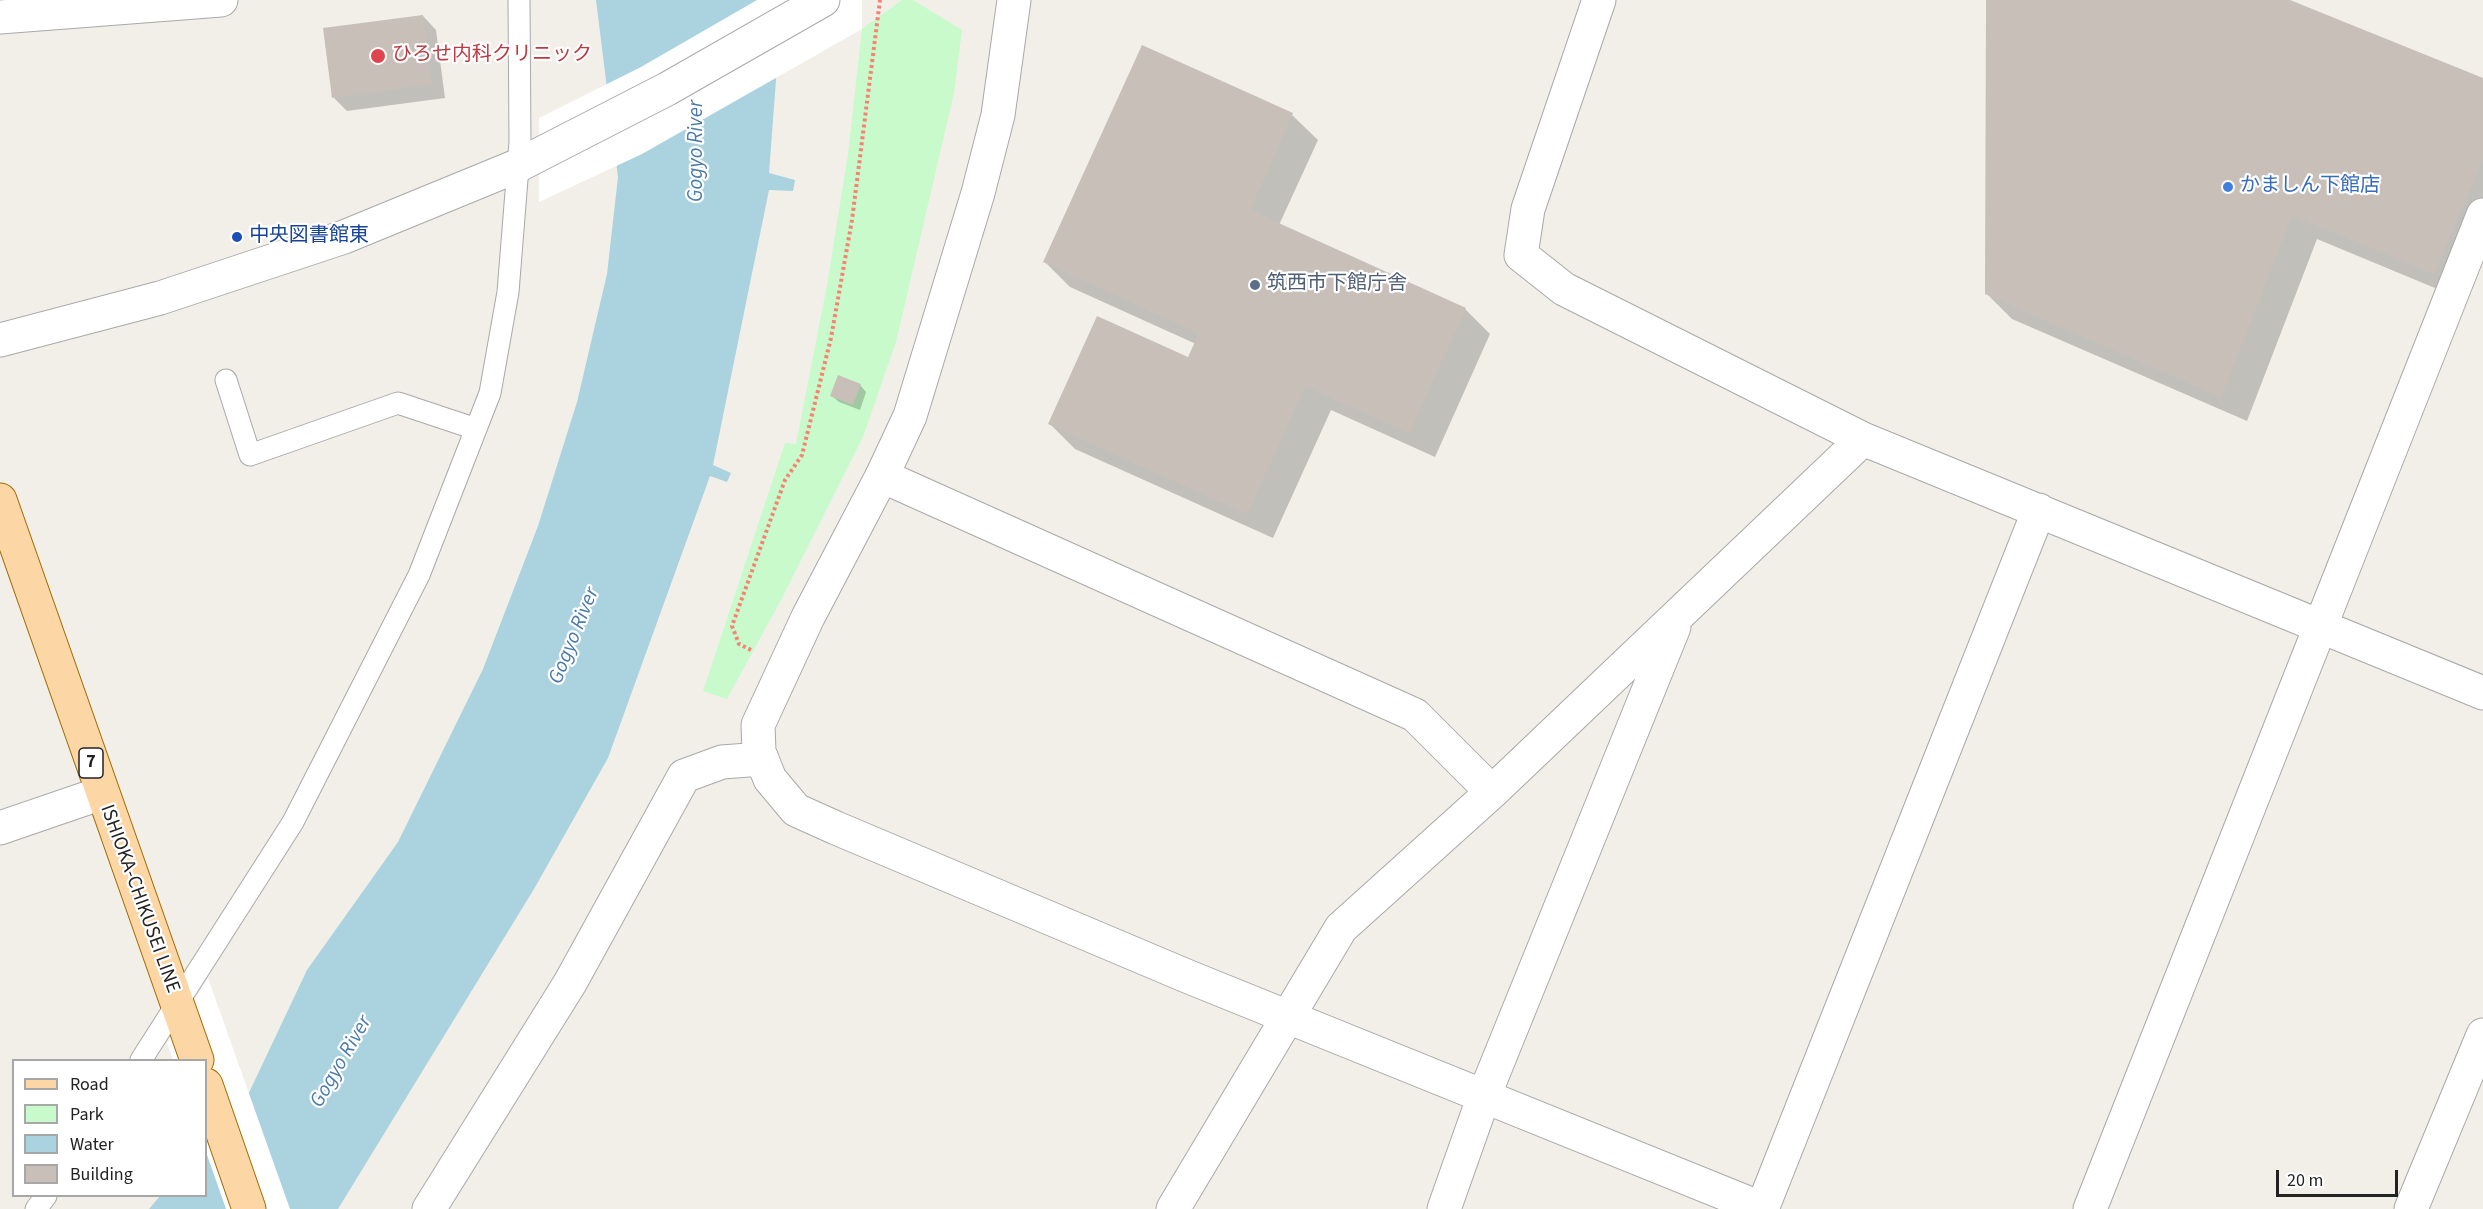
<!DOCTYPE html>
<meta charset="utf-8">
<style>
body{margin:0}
#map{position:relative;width:2483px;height:1209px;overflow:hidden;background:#f2efe9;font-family:"Source Sans 3",sans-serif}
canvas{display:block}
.legend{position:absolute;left:12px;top:1059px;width:195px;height:138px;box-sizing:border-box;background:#fff;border:2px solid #a7a7a7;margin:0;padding:8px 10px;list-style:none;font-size:18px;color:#222}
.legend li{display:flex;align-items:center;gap:12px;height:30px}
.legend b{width:30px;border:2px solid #a7a7a7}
.scale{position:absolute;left:2276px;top:1170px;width:122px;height:27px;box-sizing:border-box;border:3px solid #222;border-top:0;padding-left:8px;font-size:18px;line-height:21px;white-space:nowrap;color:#222;-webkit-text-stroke:4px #fff;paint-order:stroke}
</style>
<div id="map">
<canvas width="2483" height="1209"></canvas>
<ul class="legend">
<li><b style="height:8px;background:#fcd6a4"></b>Road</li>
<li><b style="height:16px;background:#c8facc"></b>Park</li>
<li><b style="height:16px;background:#aad3df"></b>Water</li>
<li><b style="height:16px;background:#c7bfb8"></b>Building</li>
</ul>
<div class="scale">20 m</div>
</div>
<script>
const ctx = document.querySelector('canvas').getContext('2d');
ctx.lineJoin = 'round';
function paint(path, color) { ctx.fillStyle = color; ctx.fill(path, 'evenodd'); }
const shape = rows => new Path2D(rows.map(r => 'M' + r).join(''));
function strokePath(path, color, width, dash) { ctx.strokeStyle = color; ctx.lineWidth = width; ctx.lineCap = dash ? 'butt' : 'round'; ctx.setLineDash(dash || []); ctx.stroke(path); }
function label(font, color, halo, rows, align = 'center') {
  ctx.font = font + ' "Source Sans 3","Noto Sans JP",sans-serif'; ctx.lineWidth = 4.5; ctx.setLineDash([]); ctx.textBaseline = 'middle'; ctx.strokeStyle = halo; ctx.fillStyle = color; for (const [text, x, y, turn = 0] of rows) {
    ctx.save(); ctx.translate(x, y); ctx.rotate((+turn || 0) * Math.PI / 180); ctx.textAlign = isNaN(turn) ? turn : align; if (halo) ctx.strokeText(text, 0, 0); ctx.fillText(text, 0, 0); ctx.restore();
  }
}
const park = shape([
 [902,0,913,0,962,30,954,93,896,342,863,437,781,600,727,699,703,691,785,443,796,444,827,285,848,154,862,29]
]);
const water = shape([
 [596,0,782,0,769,173,795,180,793,191,769,190,713,465,731,473,727,482,710,476,608,758,534,889,338,1209,149,1209,160,1196,206,1196,206,1143,246,1099,307,970,398,842,483,669,538,526,577,402,607,274,618,177]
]);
const pier = shape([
 [757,0,862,0,862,29,642,154,539,202,539,118,641,67],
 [208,978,290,1209,226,1209,206,1152,206,1060,173,1060,167,1043]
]);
const shadow = shape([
 [1988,0,2286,0,2483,80,2483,242,2459,298,2317,239,2247,421,2012,319,1986,293],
 [423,16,436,30,445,98,347,111,334,98],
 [1143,47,1292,115,1318,140,1279,225,1465,309,1490,334,1435,457,1331,410,1273,538,1075,449,1050,424,1189,359,1196,344,1070,287,1045,262],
 [860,385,866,392,860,410,839,402,832,396]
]);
const building = shape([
 [1986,0,2290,0,2483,78,2483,158,2434,274,2292,215,2221,397,1985,294],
 [423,15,432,84,332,98,323,28],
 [1142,45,1293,113,1250,210,1466,308,1409,433,1305,386,1247,514,1048,424,1097,316,1188,357,1199,333,1043,262],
 [838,375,861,384,853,405,830,396]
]);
const path = shape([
 [751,650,739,644,732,626,785,480,802,455,831,338,852,220,880,0]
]);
const service = shape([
 [226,380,250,455,398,403,476,429],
 [141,1060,293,822,419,575,490,393,508,292,520,142,519,0],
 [36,1209,46,1196]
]);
const minor = shape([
 [1599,0,1528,209,1521,255,1564,289,1863,439,2483,693],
 [0,17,221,0],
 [882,476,1415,715,1492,792],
 [0,828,102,793],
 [429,1209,570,983,684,776,722,762,762,759],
 [1173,1209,1341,928,1492,792,1863,439],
 [1444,1209,1484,1096,1674,627],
 [1762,1209,2039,510],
 [2090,1209,2483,215],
 [2411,1209,2483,1035]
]);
const tertiary = shape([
 [1014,0,998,115,978,193,910,416,882,476,808,617,758,725,759,752,770,779,796,810,836,828,1189,977,1763,1209],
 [0,340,160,298,344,237,517,166,667,89,823,0]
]);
const primary = shape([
 [0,500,197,1060],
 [206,1085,249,1209]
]);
const markers = [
 [378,56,8,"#e0444e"],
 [2228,187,6,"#3f7fe0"],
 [237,237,6,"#1a4fb4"],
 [1255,285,6,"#5c6f8a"]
];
const shields = [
 [91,763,24]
];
const shieldNames = [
 ["7",91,763]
];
const healthNames = [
 ["ひろせ内科クリニック",392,56]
];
const shopNames = [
 ["かましん下館店",2240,187]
];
const transitNames = [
 ["中央図書館東",249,237]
];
const serviceNames = [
 ["筑西市下館庁舎",1267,285]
];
const streetNames = [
 ["ISHIOKA-CHIKUSEI LINE",139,899,70]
];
const waterNames = [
 ["Gogyo River",697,151,-90],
 ["Gogyo River",575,636,-68],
 ["Gogyo River",342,1062,-60]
];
paint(park, '#c8facc');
paint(water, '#aad3df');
paint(pier, '#fff');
paint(shadow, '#0003');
paint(building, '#c7bfb8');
strokePath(service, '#a9a9a9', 23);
strokePath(minor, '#a9a9a9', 35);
strokePath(tertiary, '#a9a9a9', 35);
strokePath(primary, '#a06b00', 35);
strokePath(path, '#fa8072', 4, [3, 3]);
strokePath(service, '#fff', 21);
strokePath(minor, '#fff', 33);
strokePath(tertiary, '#fff', 33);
strokePath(primary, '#fcd6a4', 33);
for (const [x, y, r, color] of markers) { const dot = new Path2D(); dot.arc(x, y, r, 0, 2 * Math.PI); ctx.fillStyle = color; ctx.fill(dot); strokePath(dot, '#fff', 2); }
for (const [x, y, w] of shields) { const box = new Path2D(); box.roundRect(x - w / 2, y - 15, w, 30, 4.5); ctx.fillStyle = '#fff'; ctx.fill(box); strokePath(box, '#222', 1.5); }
label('bold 18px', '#222', null, shieldNames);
label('20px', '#be3a42', '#fff', healthNames, 'left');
label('20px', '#366cbe', '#fff', shopNames, 'left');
label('20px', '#164399', '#fff', transitNames, 'left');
label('20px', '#4e5e75', '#fff', serviceNames, 'left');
label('20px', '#222', '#fff', streetNames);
label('italic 21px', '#4a7aab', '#fff', waterNames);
</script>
